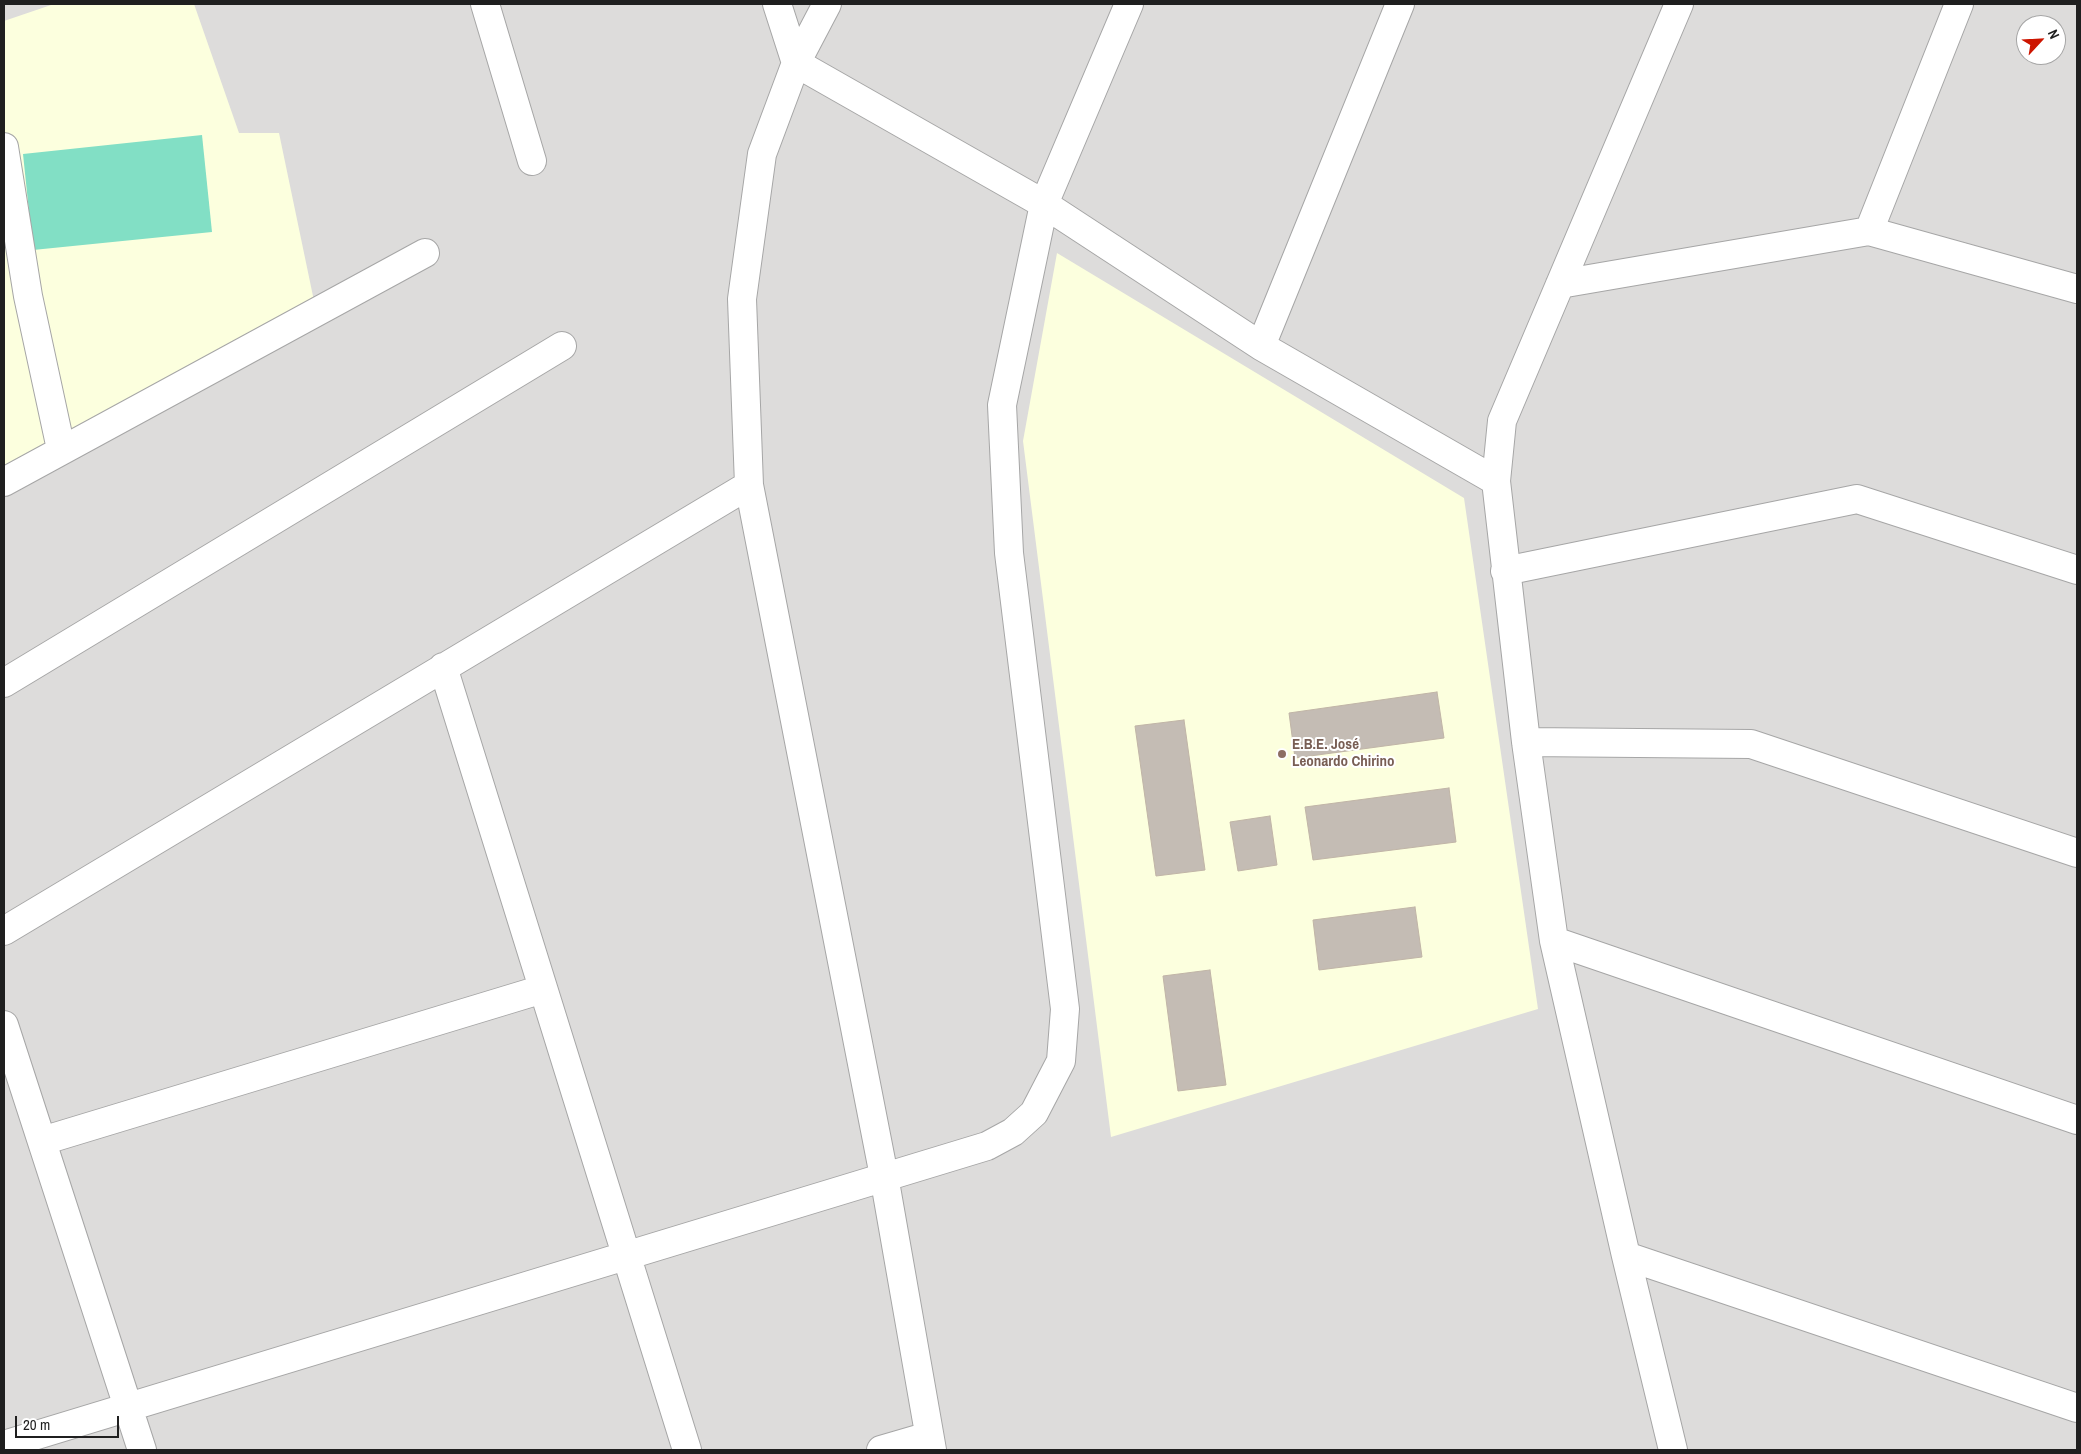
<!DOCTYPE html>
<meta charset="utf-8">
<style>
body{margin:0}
#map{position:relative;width:2081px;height:1454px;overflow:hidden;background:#efede5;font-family:"Archivo Narrow",sans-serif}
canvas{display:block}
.frame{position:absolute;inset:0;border:5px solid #1f1f1f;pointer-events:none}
.north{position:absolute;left:2016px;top:15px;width:50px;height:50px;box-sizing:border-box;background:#fff;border:1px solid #a5a5a5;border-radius:50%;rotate:65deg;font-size:14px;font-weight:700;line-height:20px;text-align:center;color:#1f1f1f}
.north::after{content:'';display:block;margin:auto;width:18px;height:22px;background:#cd1500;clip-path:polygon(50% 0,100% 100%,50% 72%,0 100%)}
.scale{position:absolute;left:15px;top:1416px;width:104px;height:22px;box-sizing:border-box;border:2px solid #1f1f1f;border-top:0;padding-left:6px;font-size:15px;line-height:18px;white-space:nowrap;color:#1f1f1f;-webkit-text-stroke:4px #fff;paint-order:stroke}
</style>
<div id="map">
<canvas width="2081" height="1454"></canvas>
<div class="frame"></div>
<div class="north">N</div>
<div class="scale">20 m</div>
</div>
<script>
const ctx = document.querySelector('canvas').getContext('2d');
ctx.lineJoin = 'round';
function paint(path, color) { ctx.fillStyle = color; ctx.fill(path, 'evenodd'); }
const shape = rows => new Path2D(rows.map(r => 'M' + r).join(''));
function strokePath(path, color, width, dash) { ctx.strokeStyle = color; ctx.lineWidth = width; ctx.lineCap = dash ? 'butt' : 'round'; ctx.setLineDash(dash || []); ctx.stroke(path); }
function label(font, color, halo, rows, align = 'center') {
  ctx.font = font + ' "Archivo Narrow",sans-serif'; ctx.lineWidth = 4; ctx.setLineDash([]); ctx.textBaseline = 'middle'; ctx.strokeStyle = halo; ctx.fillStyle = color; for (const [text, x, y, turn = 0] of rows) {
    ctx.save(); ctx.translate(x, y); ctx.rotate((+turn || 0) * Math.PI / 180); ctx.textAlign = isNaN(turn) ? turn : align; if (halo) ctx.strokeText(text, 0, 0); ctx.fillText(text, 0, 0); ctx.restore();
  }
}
const residential = shape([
 [4,4,2077,4,2077,1450,4,1450],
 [2026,25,2056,25,2056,55,2026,55]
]);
const education = shape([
 [54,4,194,4,239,133,279,133,314,301,4,479,4,21],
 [1057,253,1464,498,1538,1009,1111,1137,1023,441]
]);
const pitch = shape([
 [202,135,212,232,33,250,23,154]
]);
const building = shape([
 [1437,692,1444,738,1295,758,1289,713,1437,692],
 [1184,720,1205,870,1156,876,1135,726,1184,720],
 [1449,788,1456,842,1313,860,1305,807,1449,788],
 [1270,816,1277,865,1238,871,1230,822,1270,816],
 [1415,907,1422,957,1319,970,1313,920,1415,907],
 [1210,970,1226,1085,1178,1091,1163,976,1210,970]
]);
const minor = shape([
 [485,4,532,161],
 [777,4,796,63,762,154,742,299,749,485,884,1176,932,1450],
 [827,4,796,63,1044,204,1261,346,1496,481],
 [4,147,28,296,61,449],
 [1869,231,1959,4],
 [1560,284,1869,231,2077,289],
 [1261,346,1400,4],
 [4,482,425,253],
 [1505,571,1857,499,2077,570],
 [443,667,687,1450],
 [4,683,562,346],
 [1526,742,1751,744,2077,853],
 [4,931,749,485],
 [1554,941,2077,1120],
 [4,1025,142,1450],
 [42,1141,543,989],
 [1626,1256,2077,1408],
 [4,1445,987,1146,1013,1132,1034,1113,1061,1061,1065,1009,1009,553,1002,405,1044,204,1129,4],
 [881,1450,929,1436],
 [1673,1450,1626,1256,1554,941,1526,742,1496,481,1502,421,1679,4]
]);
const markers = [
 [1282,754,5,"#8d6e63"]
];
const educationNames = [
 ["E.B.E. José",1292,745],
 ["Leonardo Chirino",1292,762]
];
paint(residential, '#dddcdb');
paint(education, '#fcffde');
paint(pitch, '#82dfc5');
paint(building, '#c4bcb4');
strokePath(building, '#c1b5a7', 1);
strokePath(minor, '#a6a6a6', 30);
strokePath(minor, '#fff', 28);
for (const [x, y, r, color] of markers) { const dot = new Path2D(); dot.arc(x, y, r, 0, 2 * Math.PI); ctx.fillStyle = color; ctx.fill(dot); strokePath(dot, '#fff', 2); }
label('bold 15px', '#785e54', '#fff', educationNames, 'left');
</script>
